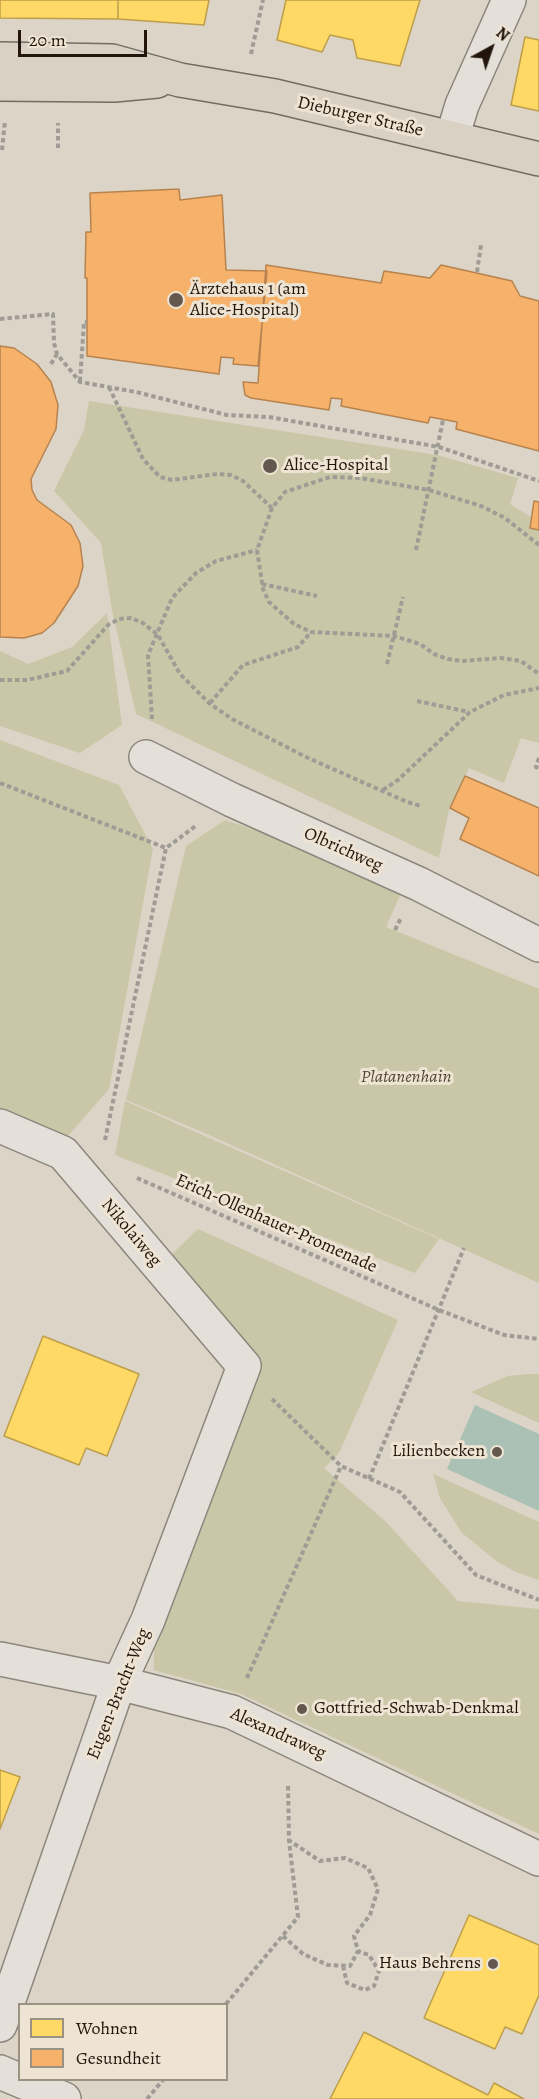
<!DOCTYPE html>
<meta charset="utf-8">
<style>
body{margin:0}
#map{position:relative;width:539px;height:2099px;overflow:hidden;background:#dcd4c6;font-family:Alegreya,serif}
canvas{display:block}
.legend{position:absolute;left:18px;top:2003px;width:210px;height:78px;box-sizing:border-box;background:#eee4d4;border:2px solid #9c9284;margin:0;padding:8px 10px;list-style:none;font-size:18px;color:#22160c}
.legend li{display:flex;align-items:center;gap:12px;height:30px}
.legend b{width:30px;border:2px solid #9c9284}
.north{position:absolute;left:461px;top:18px;width:60px;height:60px;-webkit-text-stroke:4px #eee4d4;paint-order:stroke;rotate:40deg;font-size:16px;font-weight:700;line-height:24px;text-align:center;color:#22160c}
.north::after{content:'';display:block;margin:auto;width:21px;height:27px;background:#22160c;clip-path:polygon(50% 0,100% 100%,50% 72%,0 100%)}
.scale{position:absolute;left:18px;top:30px;width:129px;height:27px;box-sizing:border-box;border:3px solid #22160c;border-top:0;padding-left:8px;font-size:18px;line-height:21px;white-space:nowrap;color:#22160c;-webkit-text-stroke:4px #eee4d4;paint-order:stroke}
</style>
<div id="map">
<canvas width="539" height="2099"></canvas>
<ul class="legend">
<li><b style="height:16px;background:#ffd966"></b>Wohnen</li>
<li><b style="height:16px;background:#f6b26b"></b>Gesundheit</li>
</ul>
<div class="north">N</div>
<div class="scale">20 m</div>
</div>
<script>
const ctx = document.querySelector('canvas').getContext('2d');
ctx.lineJoin = 'round';
function paint(path, color) { ctx.fillStyle = color; ctx.fill(path, 'evenodd'); }
const shape = rows => new Path2D(rows.map(r => 'M' + r).join(''));
function strokePath(path, color, width, dash) { ctx.strokeStyle = color; ctx.lineWidth = width; ctx.lineCap = dash ? 'butt' : 'round'; ctx.setLineDash(dash || []); ctx.stroke(path); }
function label(font, color, halo, rows, align = 'center') {
  ctx.font = font + ' Alegreya,serif'; ctx.lineWidth = 6; ctx.setLineDash([]); ctx.textBaseline = 'middle'; ctx.strokeStyle = halo; ctx.fillStyle = color; for (const [text, x, y, turn = 0] of rows) {
    ctx.save(); ctx.translate(x, y); ctx.rotate((+turn || 0) * Math.PI / 180); ctx.textAlign = isNaN(turn) ? turn : align; if (halo) ctx.strokeText(text, 0, 0); ctx.fillText(text, 0, 0); ctx.restore();
  }
}
const green = shape([
 [89,401,437,455,518,478,510,504,531,517,530,528,539,530,539,743,521,738,504,783,469,768,449,810,439,858,136,714,112,610,101,543,54,491,84,430],
 [107,613,122,725,80,753,0,726,0,651,28,664,72,647],
 [0,740,119,785,153,849,109,1089,66,1138,0,1112],
 [225,820,267,834,401,893,386,927,539,989,539,1283,200,1131,126,1100,186,846],
 [125,1101,439,1239,415,1273,115,1155],
 [198,1229,398,1320,339,1453,324,1468,387,1523,458,1601,539,1609,539,1834,241,1694,154,1670,154,1633,262,1360,172,1254],
 [529,1374,539,1374,539,1423,471,1392,508,1376],
 [433,1474,539,1522,539,1580,518,1573,496,1561,461,1532,440,1498]
]);
const water = shape([
 [475,1405,539,1434,539,1511,447,1469]
]);
const homes = shape([
 [0,0,118,0,118,19,0,18,0,0],
 [118,0,209,0,204,25,118,19,118,0],
 [286,0,420,0,400,66,357,58,353,40,330,35,322,52,277,40,286,0],
 [525,37,539,40,539,111,511,105,525,37],
 [43,1336,139,1374,107,1456,86,1448,79,1465,4,1436,43,1336],
 [0,1770,20,1777,0,1829,0,1770],
 [469,1915,539,1945,539,1995,522,2034,505,2027,495,2049,424,2018,469,1915],
 [364,2032,488,2095,494,2083,524,2099,330,2099,364,2032]
]);
const health = shape([
 [179,189,180,200,222,195,226,270,267,271,258,366,233,364,234,358,221,357,219,374,87,356,87,278,85,278,86,232,91,232,90,193,179,189],
 [266,265,381,283,384,271,430,278,441,265,512,281,520,296,539,301,539,451,456,429,457,422,430,417,428,423,341,406,342,399,331,398,329,410,251,398,245,395,243,382,258,383,266,265],
 [0,346,14,348,37,364,51,382,58,405,56,429,31,479,32,490,37,500,71,525,80,543,83,566,78,586,54,623,42,633,24,638,0,637,0,346],
 [534,501,539,502,539,530,530,528,534,501],
 [465,776,539,808,539,876,460,839,469,818,450,808,465,776]
]);
const path = shape([
 [251,54,263,0],
 [58,148,58,123],
 [2,150,5,121],
 [477,272,481,245],
 [0,319,53,314,54,343,57,354,80,382,136,392,227,415,269,417,439,447,539,481],
 [51,364,57,354],
 [80,381,84,322,87,322],
 [109,387,143,459,160,477,172,480,217,474,231,475,243,481,272,508],
 [539,545,505,518,481,506,429,490,360,478,330,477,285,492,272,508,257,550,263,589,269,602,294,624,311,632,394,636,420,644,434,654,448,659,462,661,501,658,521,661,539,674],
 [416,550,443,420],
 [262,584,317,596],
 [387,664,403,597],
 [0,680,27,680,67,671,108,625,119,619,131,618,143,623,158,635,180,674,209,703,232,719,306,757,407,802,421,806],
 [417,701,469,712],
 [210,703,243,665,298,647,311,632],
 [152,719,148,655,172,598,196,573,216,561,257,550],
 [539,758,536,767,539,768],
 [0,783,166,848],
 [383,790,398,780,470,712,504,695,539,688],
 [395,930,401,918],
 [105,1140,166,848,197,825],
 [137,1178,439,1310,504,1335,539,1339],
 [272,1399,341,1466,400,1492,476,1575,539,1600],
 [369,1479,464,1248],
 [247,1678,341,1466],
 [283,1936,303,1954,328,1965,350,1966,358,1951,354,1936,370,1915,378,1889,368,1868,345,1858,320,1861,290,1841],
 [343,1966,347,1983,365,1990,374,1986,379,1971,369,1955,358,1951],
 [226,2004,298,1917,289,1841,288,1783],
 [147,2099,163,2080]
]);
const minor = shape([
 [452,138,462,105,509,0],
 [146,757,232,800,419,884,539,945],
 [0,1126,63,1153,244,1366,148,1620,119,1683,0,2025],
 [0,1659,119,1683,232,1712,539,1859],
 [0,2072,64,2099]
]);
const major = shape([
 [0,59,112,61,180,80,275,96,539,159],
 [0,84,114,85,157,81]
]);
const markers = [
 [176,300,8,"#63584d"],
 [270,466,8,"#63584d"],
 [497,1452,6,"#63584d"],
 [302,1709,6,"#63584d"],
 [493,1964,6,"#63584d"]
];
const streetNames = [
 ["Dieburger Straße",360,117,13],
 ["Olbrichweg",343,850,24],
 ["Erich-Ollenhauer-Promenade",276,1224,24],
 ["Nikolaiweg",131,1233,50],
 ["Eugen-Bracht-Weg",119,1694,-68],
 ["Alexandraweg",278,1734,24]
];
const poiNames = [
 ["Ärztehaus 1 (am",190,290],
 ["Alice-Hospital)",190,311],
 ["Alice-Hospital",284,466],
 ["Lilienbecken",485,1452,"right"],
 ["Gottfried-Schwab-Denkmal",314,1709],
 ["Haus Behrens",481,1964,"right"]
];
const parkNames = [
 ["Platanenhain",406,1078]
];
paint(green, '#c9c7a7');
paint(water, '#abc1b5');
paint(homes, '#ffd966');
strokePath(homes, '#bd9e4b', 1.5);
paint(health, '#f6b26b');
strokePath(health, '#b6834e', 1.5);
strokePath(minor, '#8c867d', 36);
strokePath(major, '#726c64', 36);
strokePath(path, '#9f9b95', 4, [4.5, 3]);
strokePath(minor, '#e4e0d9', 33);
strokePath(major, '#d8d1c4', 33);
for (const [x, y, r, color] of markers) { const dot = new Path2D(); dot.arc(x, y, r, 0, 2 * Math.PI); ctx.fillStyle = color; ctx.fill(dot); strokePath(dot, '#eee4d4', 2); }
label('18px', '#22160c', '#eee4d4', streetNames);
label('18px', '#22160c', '#eee4d4', poiNames, 'left');
label('italic 18px', '#4f4833', '#eee4d4', parkNames);
</script>
